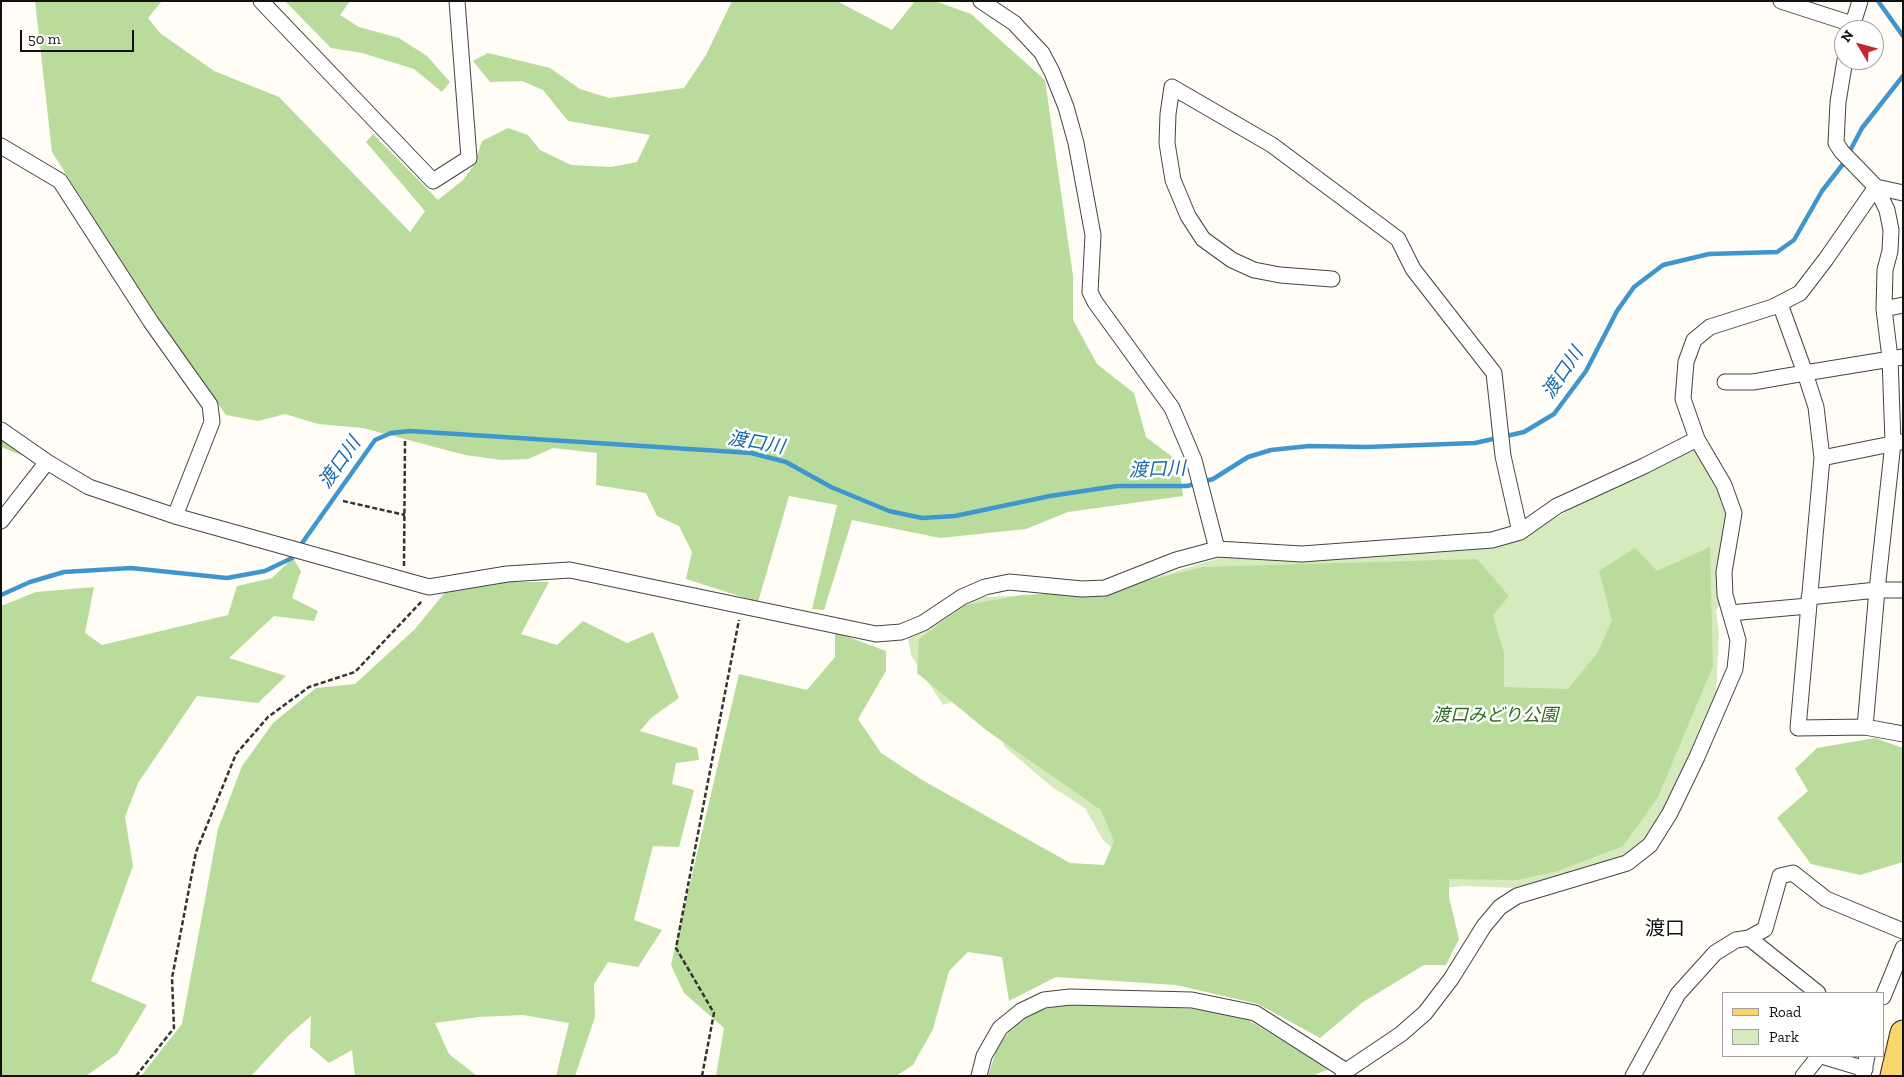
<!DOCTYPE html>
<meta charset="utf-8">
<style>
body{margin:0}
#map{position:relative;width:1904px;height:1077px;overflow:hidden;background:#fffdf5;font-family:"Zilla Slab",serif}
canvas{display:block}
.frame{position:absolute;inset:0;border:2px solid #111;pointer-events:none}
.legend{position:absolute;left:1722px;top:992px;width:162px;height:65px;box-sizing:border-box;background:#fff;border:1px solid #a0a0a0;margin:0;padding:6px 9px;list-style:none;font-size:15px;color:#111}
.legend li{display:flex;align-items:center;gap:10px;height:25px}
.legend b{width:25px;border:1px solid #a0a0a0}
.north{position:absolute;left:1834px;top:20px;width:50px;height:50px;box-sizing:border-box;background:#fff;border:1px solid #a0a0a0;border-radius:50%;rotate:307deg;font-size:14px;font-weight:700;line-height:20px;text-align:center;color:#111}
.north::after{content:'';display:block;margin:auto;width:18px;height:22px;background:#c4262e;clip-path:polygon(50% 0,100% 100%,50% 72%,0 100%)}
.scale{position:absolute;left:20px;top:30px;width:114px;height:22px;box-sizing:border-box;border:2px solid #111;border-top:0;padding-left:6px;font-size:15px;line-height:18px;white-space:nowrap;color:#111;-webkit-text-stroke:4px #fff;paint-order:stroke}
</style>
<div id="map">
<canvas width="1904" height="1077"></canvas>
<div class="frame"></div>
<ul class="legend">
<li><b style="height:6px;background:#f9d66b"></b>Road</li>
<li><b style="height:14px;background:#d5ebbd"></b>Park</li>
</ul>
<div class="north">N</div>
<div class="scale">50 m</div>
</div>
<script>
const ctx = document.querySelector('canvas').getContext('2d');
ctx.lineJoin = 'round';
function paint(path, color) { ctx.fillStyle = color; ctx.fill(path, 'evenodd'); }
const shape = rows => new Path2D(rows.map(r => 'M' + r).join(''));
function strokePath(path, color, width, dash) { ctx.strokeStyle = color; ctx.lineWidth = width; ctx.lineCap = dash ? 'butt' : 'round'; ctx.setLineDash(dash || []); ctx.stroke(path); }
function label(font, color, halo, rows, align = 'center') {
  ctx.font = font + ' "Zilla Slab","Noto Sans JP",serif'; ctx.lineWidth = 5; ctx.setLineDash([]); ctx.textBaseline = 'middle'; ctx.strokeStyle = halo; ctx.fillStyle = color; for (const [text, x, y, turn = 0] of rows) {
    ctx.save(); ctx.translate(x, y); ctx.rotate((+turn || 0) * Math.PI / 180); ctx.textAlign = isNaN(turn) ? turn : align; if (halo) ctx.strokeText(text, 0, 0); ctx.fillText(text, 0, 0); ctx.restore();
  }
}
const green = shape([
 [1697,439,1733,510,1725,595,1716,611,1719,633,1716,695,1665,813,1646,842,1624,857,1515,888,1464,886,1352,897,1144,876,1103,840,1085,808,1052,787,1005,747,978,692,943,705,911,655,908,638,980,597,1104,593,1219,558,1316,556,1522,538,1644,466]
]);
const forest = shape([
 [35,1,162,1,148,18,160,33,214,71,279,97,410,232,425,211,366,142,373,134,438,200,463,180,474,165,482,141,508,128,528,135,540,150,571,165,611,167,637,162,650,135,568,121,543,90,522,81,490,82,473,61,488,53,550,68,580,89,609,98,684,88,706,55,732,1,837,1,892,30,915,1,935,1,971,14,1045,80,1073,276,1073,320,1097,364,1134,393,1146,437,1179,462,1183,496,1068,512,1026,529,940,538,852,520,824,610,812,609,837,505,789,496,758,602,686,579,692,552,679,526,657,516,646,493,596,485,597,453,553,448,528,459,501,460,465,455,363,428,318,424,285,414,258,421,226,415,150,307,52,152],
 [285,1,350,1,340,15,359,27,399,38,427,56,450,82,442,92,414,69,362,53,331,48],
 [1,439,26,457,1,447],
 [1710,547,1713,666,1658,797,1623,846,1558,871,1518,880,1449,879,1449,897,1459,939,1446,965,1424,965,1363,1002,1320,1038,1258,1004,1176,985,1056,977,1009,1001,1002,957,968,952,949,971,933,1029,913,1065,896,1076,716,1076,724,1028,684,993,671,965,739,674,807,690,835,657,835,632,886,651,886,671,858,719,881,753,924,781,1070,863,1104,865,1114,841,1101,810,986,730,917,673,919,639,965,605,1022,595,1105,591,1203,567,1477,559,1509,596,1493,615,1504,653,1504,687,1568,689,1598,652,1612,620,1599,571,1635,548,1657,571],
 [293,558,301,571,292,598,318,611,314,621,274,616,229,658,286,676,258,703,197,696,138,783,125,817,133,866,91,981,147,1005,117,1054,86,1076,1,1076,1,606,36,592,94,587,85,633,102,645,228,615,237,586,272,578],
 [503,582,549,582,521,634,557,645,583,621,627,643,653,632,679,698,651,718,640,731,697,748,699,760,676,763,672,784,694,790,679,847,653,846,634,920,662,930,638,967,608,962,594,984,595,1017,575,1076,556,1076,569,1023,523,1015,479,1017,435,1023,449,1054,477,1076,355,1076,352,1050,329,1063,310,1047,311,1016,288,1036,251,1076,141,1076,182,1024,218,829,242,766,273,723,316,688,355,684,415,629,447,590],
 [1875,738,1903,748,1903,862,1860,875,1811,864,1777,818,1808,791,1795,769,1817,748],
 [1090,1002,1235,1012,1329,1069,1312,1076,988,1076,997,1048,1013,1026,1032,1013,1056,1006]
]);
const stream = shape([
 [1878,1,1903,36],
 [300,546,375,440,391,433,410,431,751,453,786,462,831,487,889,511,922,518,955,516,1050,496,1117,486,1187,486,1213,479,1248,457,1271,450,1309,446,1367,447,1475,443,1524,432,1554,414,1586,371,1617,311,1634,287,1663,265,1709,254,1777,252,1794,240,1822,191,1843,164,1862,128,1903,76],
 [1,595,30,582,64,572,131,568,227,578,265,571,292,558]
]);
const path = shape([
 [343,501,405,515],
 [404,566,405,440],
 [136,1076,174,1028,172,978,196,852,236,754,268,717,309,687,355,672,422,601],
 [702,1076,714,1013,676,948,739,620]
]);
const street = shape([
 [261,1,433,181,469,158,457,1],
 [981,1,1014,23,1042,53,1052,72,1066,107,1076,143,1093,235,1090,292,1095,302,1172,408,1194,460,1217,549],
 [1781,1,1852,24],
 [1851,30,1860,1],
 [1845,60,1838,102,1836,143,1842,152,1876,187,1887,210,1891,230,1890,251,1885,270,1884,309,1890,358,1893,443,1877,590,1865,727],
 [1,146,60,181,151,322,210,405,212,422,175,516],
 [1876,187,1903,193],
 [1332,279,1280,275,1254,270,1232,260,1203,239,1188,216,1173,180,1167,143,1168,114,1172,87,1272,145,1398,239,1413,269,1494,373,1503,456,1520,532],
 [1884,309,1903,305],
 [1903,357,1805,373,1816,407,1822,458,1798,728,1865,727,1903,734],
 [1725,382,1753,382,1805,373,1780,304],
 [1,430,47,462,89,487,175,516,429,587,507,574,570,570,876,634,901,632,923,623,962,597,985,587,1009,582,1082,589,1105,588,1176,560,1217,549,1302,554,1492,540,1520,532,1557,506,1644,466,1697,439],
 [1822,458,1901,442],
 [1,521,47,462],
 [1809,597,1877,590,1903,590],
 [1730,613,1808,606],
 [1749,938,1818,993],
 [1883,997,1903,948],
 [1822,1056,1865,1069],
 [979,1076,984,1056,1000,1028,1021,1011,1044,1000,1070,997,1192,1000,1255,1013,1346,1071],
 [1343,1076,1346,1071,1401,1034,1425,1013,1451,979,1484,926,1500,907,1517,896,1627,863,1650,845,1670,813,1697,757,1735,669,1738,640,1725,595,1724,572,1734,513,1724,485,1697,439,1683,399,1686,362,1694,340,1710,327,1773,307,1800,293,1826,259,1876,187],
 [1633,1076,1678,994,1715,953,1736,940,1749,938,1765,929,1780,876,1793,873,1826,899,1903,931],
 [1803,1076,1819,1056],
 [1863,1076,1867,1056]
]);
const primary = shape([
 [1893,1076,1903,1033]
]);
const parkNames = [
 ["渡口みどり公園",1495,716]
];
const waterNames = [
 ["渡口川",1563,373,-56],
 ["渡口川",756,443,10],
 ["渡口川",340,463,-55],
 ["渡口川",1157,470,-2]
];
const quarterNames = [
 ["渡口",1665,929]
];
paint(green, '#d5ebbd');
paint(forest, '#b9dc9c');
strokePath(stream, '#3f96cf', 4.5);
strokePath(street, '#444', 17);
strokePath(primary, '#222', 27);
strokePath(path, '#333', 2.5, [5, 2.5]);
strokePath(street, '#fff', 15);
strokePath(primary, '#f9d66b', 25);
label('italic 18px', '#2f6b1f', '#fff', parkNames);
label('italic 19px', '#1768a6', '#fff', waterNames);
label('20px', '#111', '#fff', quarterNames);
</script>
